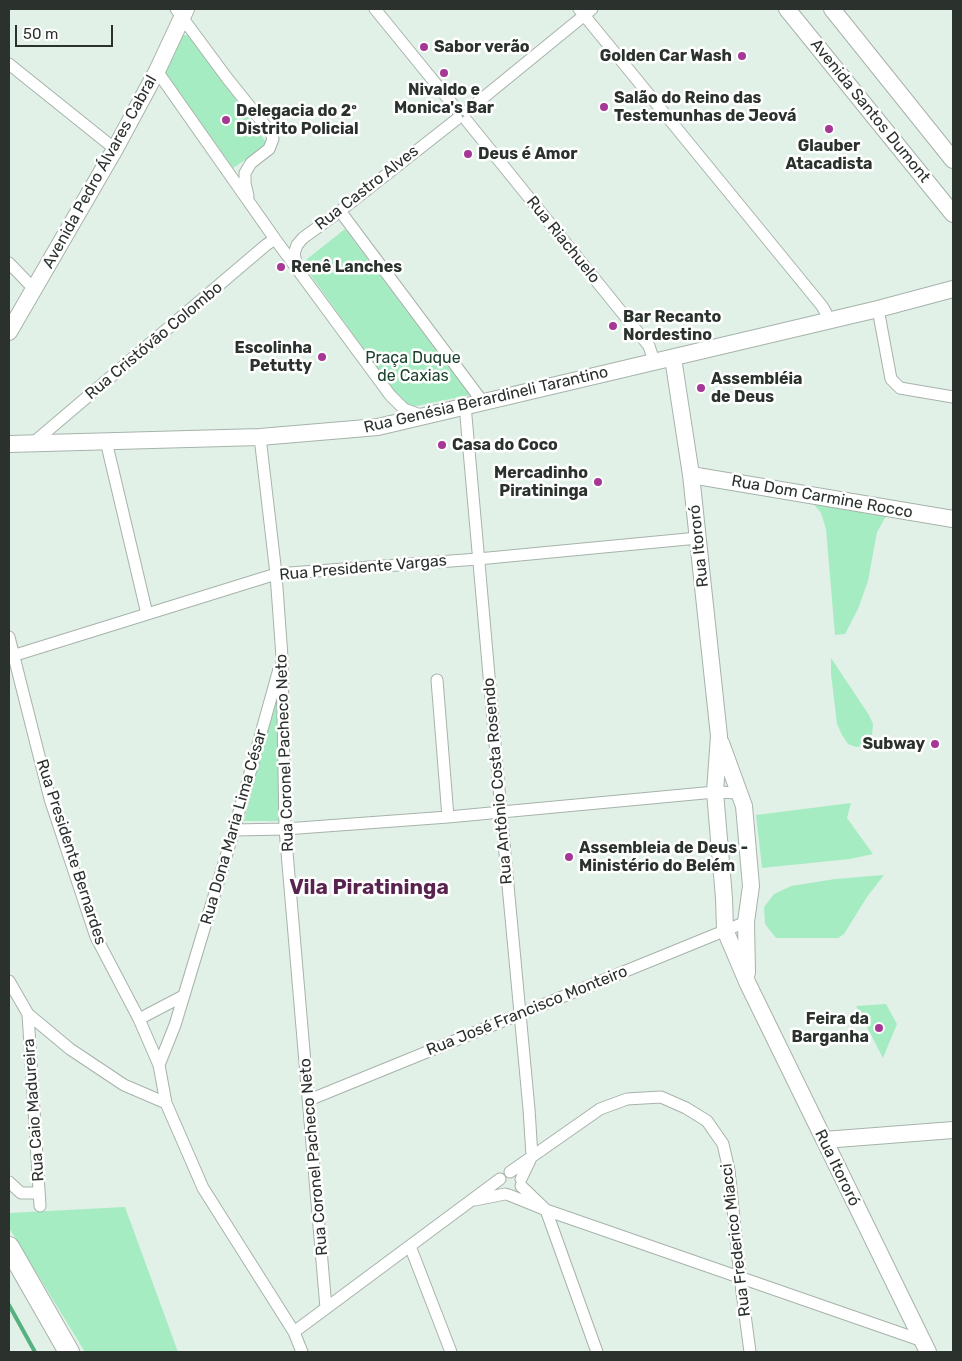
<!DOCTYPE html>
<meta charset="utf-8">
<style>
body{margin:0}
#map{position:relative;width:962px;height:1361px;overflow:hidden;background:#e2f1e8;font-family:Rubik,sans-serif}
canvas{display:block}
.frame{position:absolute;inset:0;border:10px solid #2b312d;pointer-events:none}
.scale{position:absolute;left:15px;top:25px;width:98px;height:22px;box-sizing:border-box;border:2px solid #2b312d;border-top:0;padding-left:6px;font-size:15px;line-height:18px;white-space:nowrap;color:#2b312d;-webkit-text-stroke:4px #fff;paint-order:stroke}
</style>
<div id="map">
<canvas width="962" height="1361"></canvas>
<div class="frame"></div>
<div class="scale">50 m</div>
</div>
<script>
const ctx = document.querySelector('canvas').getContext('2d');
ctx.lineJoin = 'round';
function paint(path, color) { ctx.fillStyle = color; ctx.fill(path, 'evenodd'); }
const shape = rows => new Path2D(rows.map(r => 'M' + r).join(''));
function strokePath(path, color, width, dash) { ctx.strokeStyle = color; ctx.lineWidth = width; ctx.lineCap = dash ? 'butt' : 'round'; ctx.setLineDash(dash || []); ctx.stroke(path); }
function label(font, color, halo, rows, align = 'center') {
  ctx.font = font + ' Rubik,sans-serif'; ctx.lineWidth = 5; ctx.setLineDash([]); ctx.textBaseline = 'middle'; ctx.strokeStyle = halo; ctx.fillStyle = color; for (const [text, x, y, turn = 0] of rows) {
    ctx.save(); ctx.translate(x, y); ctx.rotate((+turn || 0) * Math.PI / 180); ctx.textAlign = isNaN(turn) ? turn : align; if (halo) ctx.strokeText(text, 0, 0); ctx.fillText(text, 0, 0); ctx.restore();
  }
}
const green = shape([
 [183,35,190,35,268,145,233,168,163,69],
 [345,229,470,395,406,408,302,263],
 [809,498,891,512,885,518,877,532,868,581,858,609,845,634,835,635,826,529,821,513],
 [831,658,869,715,873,724,872,736,865,746,856,747,848,744,842,735,837,724,831,674],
 [279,685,287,821,244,821],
 [851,803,847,818,873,854,850,859,762,868,756,815],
 [884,875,867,897,844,934,838,938,776,938,765,924,764,907,774,894,791,886,835,879],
 [886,1004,897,1024,883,1058,856,1006],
 [125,1207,178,1352,85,1352,9,1228,9,1213]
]);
const stream = shape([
 [9,1305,35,1352]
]);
const street = shape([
 [176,9,227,78,271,133,273,139,269,149,251,163,245,173,245,183,248,196],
 [375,9,458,111],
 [579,9,822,306,826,313,825,321],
 [9,64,115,149],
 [157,71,275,239,390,395,404,409,423,416],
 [467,111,592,9],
 [467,121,649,346,654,361],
 [340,211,482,401],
 [9,263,34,289],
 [297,265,294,254,297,245,303,238,340,211,457,119],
 [878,309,891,379,900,388,953,397],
 [465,405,501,811,529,1109,532,1156,521,1179],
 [260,437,276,574,282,657,285,829,326,1308],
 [106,441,147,614],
 [33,443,266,245,275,239],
 [9,637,50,799,96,937,139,1019,159,1065,166,1103,203,1188,294,1332,302,1352],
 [9,657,276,574,478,559,698,538],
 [437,680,448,817],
 [234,830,285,829,448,817,715,792,739,793],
 [9,981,28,1014,40,1206],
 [28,1014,70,1049,124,1085,166,1103],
 [139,1019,183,996],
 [159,1065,175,1025,234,830,279,669],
 [309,1100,746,922],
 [510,1172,600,1109,627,1099,661,1097,686,1108,707,1121,723,1144,729,1170,740,1277,750,1352],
 [9,1182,21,1193,39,1193],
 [521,1186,546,1210,597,1352],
 [509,1195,546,1210,923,1341],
 [475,1200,505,1194],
 [410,1246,451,1352],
 [294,1332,500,1179]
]);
const secondary = shape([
 [787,9,953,214],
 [832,9,953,160],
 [9,332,115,149,157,71,186,9],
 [673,358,691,475,719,736,715,792,724,898,725,930,748,984,928,1352],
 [9,444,260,437,378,427,878,309,953,289],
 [691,475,953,519],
 [721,743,744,806,751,886,746,922,747,973],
 [824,1140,953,1130]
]);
const highway = shape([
 [9,1247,69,1352]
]);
const markers = [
 [424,47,5,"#a63795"],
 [742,56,5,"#a63795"],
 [444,73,5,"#a63795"],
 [604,107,5,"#a63795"],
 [226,120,5,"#a63795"],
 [829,129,5,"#a63795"],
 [468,154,5,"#a63795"],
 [281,267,5,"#a63795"],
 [613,326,5,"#a63795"],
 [322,357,5,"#a63795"],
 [701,388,5,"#a63795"],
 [442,445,5,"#a63795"],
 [598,482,5,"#a63795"],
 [935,744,5,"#a63795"],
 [569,857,5,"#a63795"],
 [879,1028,5,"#a63795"]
];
const poiNames = [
 ["Sabor verão",434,47],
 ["Golden Car Wash",732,56,"right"],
 ["Nivaldo e",444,90,"center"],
 ["Monica's Bar",444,108,"center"],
 ["Salão do Reino das",614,98],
 ["Testemunhas de Jeová",614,116],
 ["Delegacia do 2º",236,111],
 ["Distrito Policial",236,129],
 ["Glauber",829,146,"center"],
 ["Atacadista",829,164,"center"],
 ["Deus é Amor",478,154],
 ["Renê Lanches",291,267],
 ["Bar Recanto",623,317],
 ["Nordestino",623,335],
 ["Escolinha",312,348,"right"],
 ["Petutty",312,366,"right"],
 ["Assembléia",711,379],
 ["de Deus",711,397],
 ["Casa do Coco",452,445],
 ["Mercadinho",588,473,"right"],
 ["Piratininga",588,491,"right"],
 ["Subway",925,744,"right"],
 ["Assembleia de Deus -",579,848],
 ["Ministério do Belém",579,866],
 ["Feira da",869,1019,"right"],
 ["Barganha",869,1037,"right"]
];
const streetNames = [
 ["Avenida Santos Dumont",870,111,51],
 ["Avenida Pedro Álvares Cabral",100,172,-61],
 ["Rua Castro Alves",367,188,-38],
 ["Rua Riachuelo",563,240,51],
 ["Rua Cristóvão Colombo",154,341,-40],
 ["Rua Genésia Berardineli Tarantino",486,400,-13],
 ["Rua Dom Carmine Rocco",822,497,10],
 ["Rua Itororó",699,546,-96],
 ["Rua Presidente Vargas",363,568,-5],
 ["Rua Coronel Pacheco Neto",285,753,-92],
 ["Rua Antônio Costa Rosendo",498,781,-95],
 ["Rua Dona Maria Lima César",234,827,-74],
 ["Rua Presidente Bernardes",71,852,72],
 ["Rua José Francisco Monteiro",527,1011,-22],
 ["Rua Caio Madureira",34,1110,-94],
 ["Rua Coronel Pacheco Neto",314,1157,-95],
 ["Rua Itororó",837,1168,64],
 ["Rua Frederico Miacci",736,1240,-97]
];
const parkNames = [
 ["Praça Duque",413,358],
 ["de Caxias",413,376]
];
const districtNames = [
 ["Vila Piratininga",369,888]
];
paint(green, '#a6ecc2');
strokePath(stream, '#55b17f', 4);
strokePath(street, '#a6b3aa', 13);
strokePath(secondary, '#a6b3aa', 18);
strokePath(highway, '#a6b3aa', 22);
strokePath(street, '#fff', 11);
strokePath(secondary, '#fff', 16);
strokePath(highway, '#fff', 20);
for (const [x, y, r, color] of markers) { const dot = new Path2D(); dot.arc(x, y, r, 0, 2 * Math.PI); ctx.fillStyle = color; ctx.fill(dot); strokePath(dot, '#fff', 2); }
label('bold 16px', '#2b312d', '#fff', poiNames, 'left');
label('16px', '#2b312d', '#fff', streetNames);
label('16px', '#1c432e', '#fff', parkNames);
label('bold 21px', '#592350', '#fff', districtNames);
</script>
